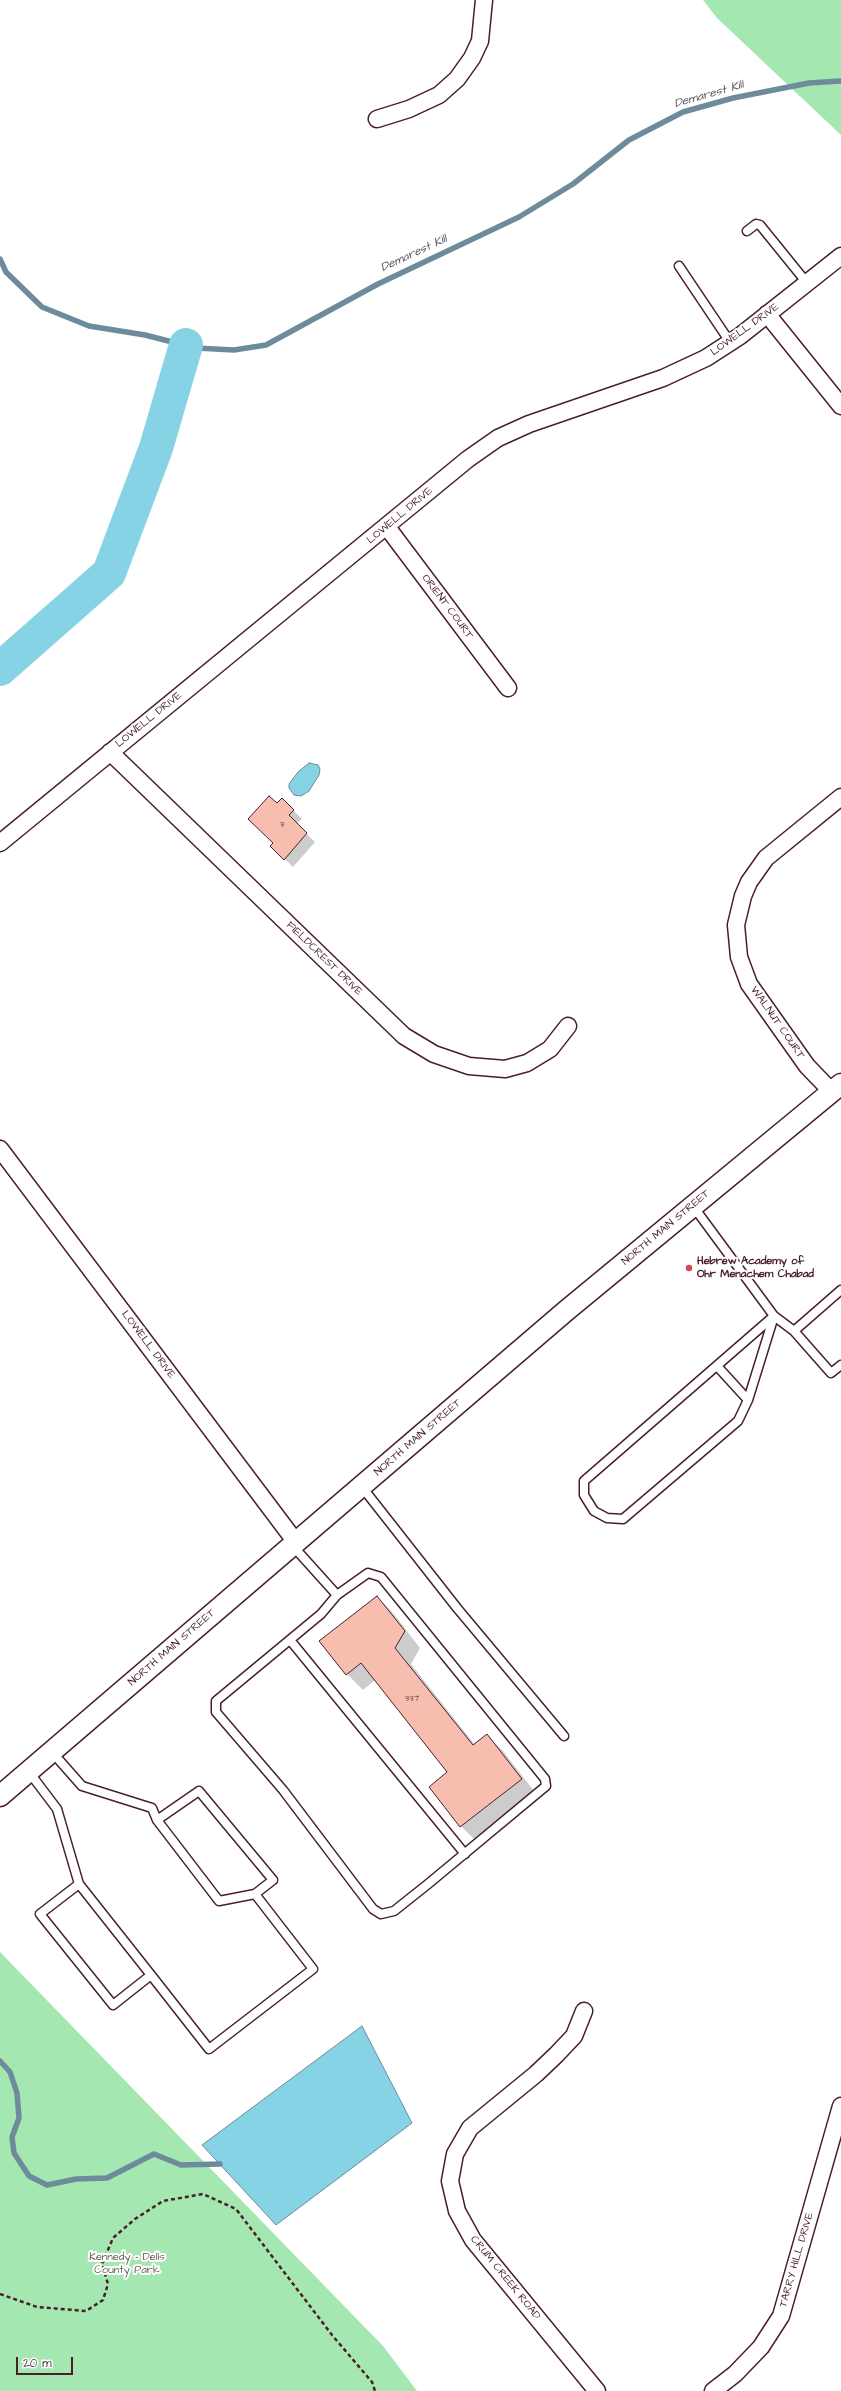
<!DOCTYPE html>
<style>
body{margin:0}
#map{position:relative;width:841px;height:2391px;overflow:hidden;background:#fff;font-family:"Architects Daughter",sans-serif}
canvas{display:block}
.scale{position:absolute;left:16px;top:2357px;width:57px;height:18px;box-sizing:border-box;border:2px solid #4a1f2b;border-top:0;padding-left:5px;font-size:12px;line-height:14px;white-space:nowrap;color:#4a1f2b;-webkit-text-stroke:3px #fff;paint-order:stroke}
</style>
<div id="map">
<canvas width="841" height="2391"></canvas>
<div class="scale">20 m</div>
</div>
<script>
const ctx = document.querySelector('canvas').getContext('2d');
ctx.lineJoin = 'round';
function paint(path, color) { ctx.fillStyle = color; ctx.fill(path, 'evenodd'); }
const shape = rows => new Path2D(rows.map(r => 'M' + r).join(''));
function strokePath(path, color, width, dash) { ctx.strokeStyle = color; ctx.lineWidth = width; ctx.lineCap = dash ? 'butt' : 'round'; ctx.setLineDash(dash || []); ctx.stroke(path); }
function label(font, color, halo, rows, align = 'center') {
  ctx.font = font + ' "Architects Daughter",sans-serif'; ctx.lineWidth = 4; ctx.setLineDash([]); ctx.textBaseline = 'middle'; ctx.strokeStyle = halo; ctx.fillStyle = color; for (const [text, x, y, turn = 0] of rows) {
    ctx.save(); ctx.translate(x, y); ctx.rotate((+turn || 0) * Math.PI / 180); ctx.textAlign = isNaN(turn) ? turn : align; if (halo) ctx.strokeText(text, 0, 0); ctx.fillText(text, 0, 0); ctx.restore();
  }
}
const green = shape([
 [703,0,841,0,841,135,717,18],
 [0,1952,383,2346,417,2391,0,2391]
]);
const water = shape([
 [309,763,318,765,320,769,319,775,309,791,301,796,294,795,289,788,289,784,298,772,309,763],
 [362,2026,412,2123,276,2225,202,2145,362,2026]
]);
const shadow = shape([
 [282,799,302,819,296,824,315,842,293,867,272,846,274,843,277,804],
 [377,1597,393,1613,420,1648,411,1664,475,1745,487,1735,503,1751,537,1795,477,1842,461,1826,430,1787,448,1773,375,1680,363,1690,347,1674]
]);
const stream = shape([
 [0,259,6,272,42,307,89,326,145,335,196,348,234,350,266,345,378,284,519,217,573,184,629,140,683,112,733,98,809,83,841,81],
 [0,2061,10,2072,17,2093,19,2118,12,2137,14,2153,29,2176,47,2185,76,2179,107,2178,154,2154,181,2165,220,2164]
]);
const river = shape([
 [0,669,109,573,156,448,186,345]
]);
const building = shape([
 [269,796,277,803,282,798,294,810,289,815,307,833,284,860,270,846,273,843,248,819,269,796],
 [377,1596,405,1631,395,1648,473,1745,487,1734,522,1779,460,1827,429,1787,447,1772,361,1663,346,1675,319,1641,377,1596]
]);
const path = shape([
 [0,2294,37,2307,86,2311,103,2300,108,2284,102,2264,113,2238,135,2219,163,2201,203,2194,236,2209,332,2335,372,2382,375,2391]
]);
const service = shape([
 [747,231,756,224,760,225,807,283],
 [679,266,730,342],
 [693,1206,774,1316,794,1331,831,1373,841,1365],
 [774,1316,748,1400,738,1421,623,1519,607,1518,594,1511,584,1495,584,1481,774,1316],
 [794,1331,841,1290],
 [717,1366,748,1400],
 [362,1487,457,1608,564,1736],
 [292,1545,337,1595,321,1614,216,1701,216,1712,283,1790,373,1909,381,1914,394,1911,428,1884,546,1786,545,1779,381,1577,368,1573,337,1595],
 [290,1640,465,1854],
 [29,1772,57,1809,79,1884,40,1914,113,2005,151,1975,209,2049,313,1969,255,1894,219,1901,157,1820,152,1808,82,1786,52,1752],
 [157,1820,199,1791,273,1880,255,1894],
 [79,1884,151,1975]
]);
const minor = shape([
 [377,119,409,109,439,95,457,79,472,58,480,41,484,0],
 [767,314,841,406],
 [387,527,508,688],
 [110,752,404,1036,434,1054,469,1066,505,1069,527,1063,550,1049,568,1026],
 [0,843,468,459,498,438,529,424,663,378,706,358,740,336,841,256],
 [832,1092,807,1066,749,984,739,957,736,925,743,896,749,882,766,858,841,797],
 [0,1149,295,1541],
 [584,2011,574,2036,556,2055,536,2074,470,2128,455,2154,450,2181,457,2211,473,2240,597,2391],
 [713,2391,735,2374,761,2347,781,2316,841,2106]
]);
const tertiary = shape([
 [0,1796,567,1310,841,1084]
]);
const markers = [
 [689,1268,4,"#d1495b"]
];
const numberNames = [
 ["3",282,825],
 ["337",412,1699]
];
const streetNames = [
 ["LOWELL DRIVE",745,330,-36],
 ["LOWELL DRIVE",400,516,-40],
 ["ORIENT COURT",447,607,53],
 ["LOWELL DRIVE",149,720,-39],
 ["FIELDCREST DRIVE",324,959,44],
 ["WALNUT COURT",777,1023,55],
 ["NORTH MAIN STREET",666,1228,-40],
 ["LOWELL DRIVE",148,1345,53],
 ["NORTH MAIN STREET",418,1438,-41],
 ["NORTH MAIN STREET",172,1648,-41],
 ["TARRY HILL DRIVE",797,2260,-74],
 ["CRUM CREEK ROAD",505,2278,51]
];
const poiNames = [
 ["Hebrew Academy of",697,1262],
 ["Ohr Menachem Chabad",697,1275]
];
const parkNames = [
 ["Kennedy - Dells",127,2258],
 ["County Park",127,2271]
];
const waterNames = [
 ["Demarest Kill",709,95,-16],
 ["Demarest Kill",414,254,-25]
];
paint(green, '#a4e7b1');
paint(water, '#86d3e5');
strokePath(water, '#6e8b9b', 1);
paint(shadow, '#0003');
strokePath(stream, '#6e8b9b', 5.5);
strokePath(river, '#86d3e5', 34);
paint(building, '#f7beaf');
strokePath(building, '#4a1f2b', 1);
strokePath(service, '#4a1f2b', 11);
strokePath(minor, '#4a1f2b', 19);
strokePath(tertiary, '#4a1f2b', 23);
strokePath(path, '#4a1f2b', 2.5, [4, 3]);
strokePath(service, '#fff', 8);
strokePath(minor, '#fff', 16);
strokePath(tertiary, '#fff', 20);
for (const [x, y, r, color] of markers) { const dot = new Path2D(); dot.arc(x, y, r, 0, 2 * Math.PI); ctx.fillStyle = color; ctx.fill(dot); strokePath(dot, '#fff', 1.5); }
label('9px', '#75474c', null, numberNames);
label('11px', '#4a1f2b', '#fff', streetNames);
label('bold 11px', '#4a1f2b', '#fff', poiNames, 'left');
label('11px', '#655b53', '#fff', parkNames);
label('italic 12px', '#5c5563', '#fff', waterNames);
</script>
